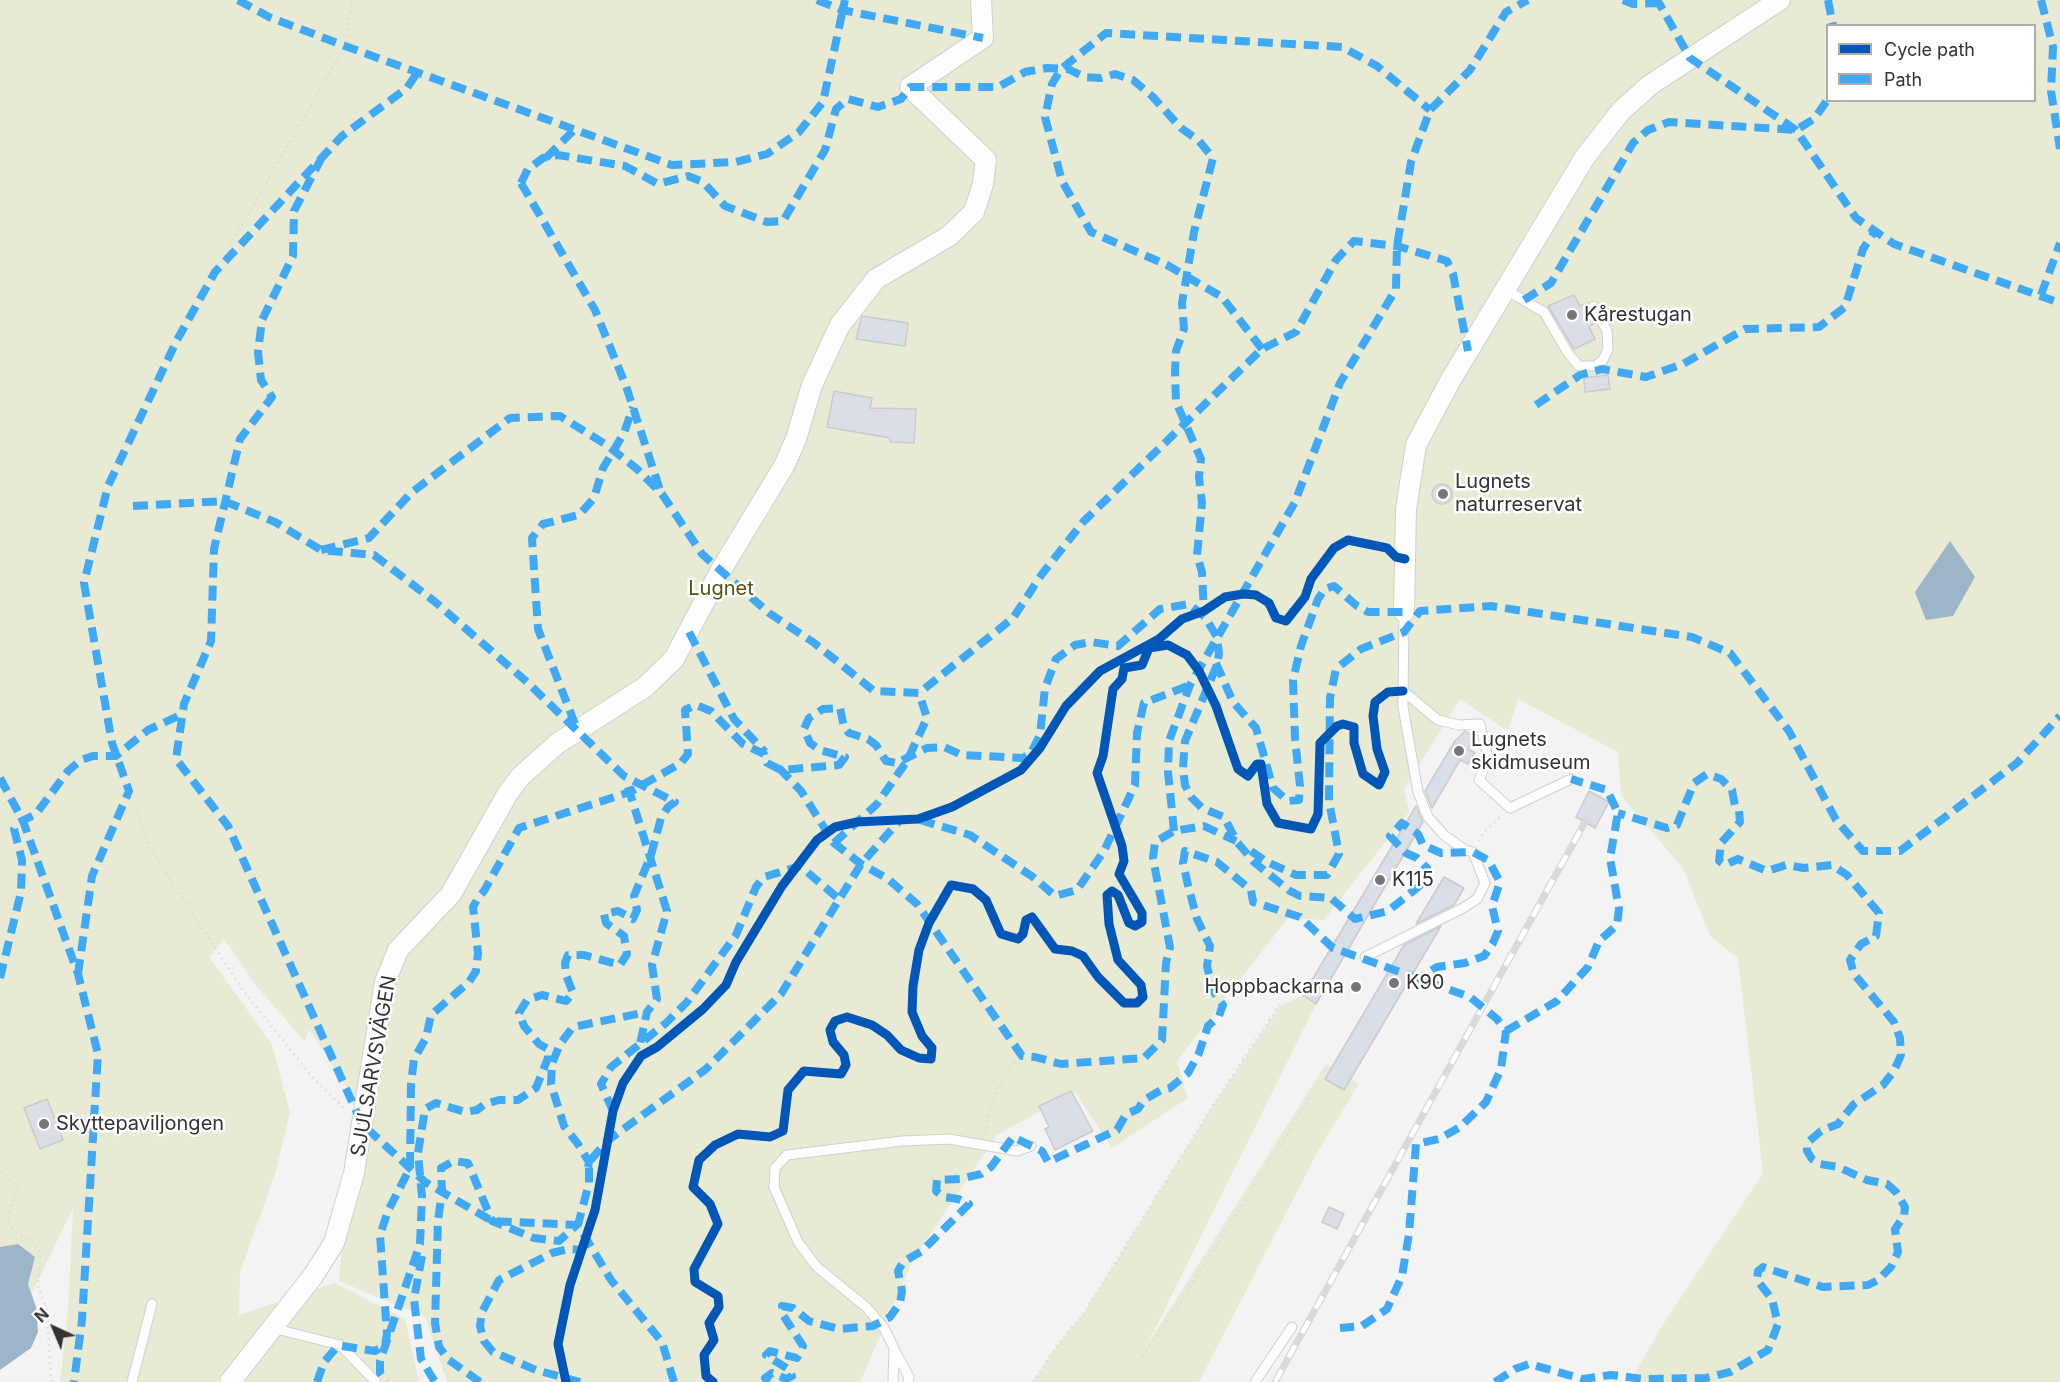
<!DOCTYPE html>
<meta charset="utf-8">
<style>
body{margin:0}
#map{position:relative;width:2060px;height:1382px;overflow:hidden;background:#f3f3f4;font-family:Inter,sans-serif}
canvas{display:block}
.legend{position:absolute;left:1826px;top:24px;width:210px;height:78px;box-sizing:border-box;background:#fff;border:2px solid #adadae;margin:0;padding:8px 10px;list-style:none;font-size:18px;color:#333334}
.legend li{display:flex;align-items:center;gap:12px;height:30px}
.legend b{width:30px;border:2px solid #adadae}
.north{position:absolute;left:24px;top:1298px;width:60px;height:60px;-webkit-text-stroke:4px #fff;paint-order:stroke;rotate:316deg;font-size:16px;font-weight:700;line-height:24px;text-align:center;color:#333334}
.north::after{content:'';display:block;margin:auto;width:21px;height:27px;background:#333334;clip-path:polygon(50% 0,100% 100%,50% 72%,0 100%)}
</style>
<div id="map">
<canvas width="2060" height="1382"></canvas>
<ul class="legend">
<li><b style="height:8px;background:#0057b8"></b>Cycle path</li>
<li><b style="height:8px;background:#3fa9f5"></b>Path</li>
</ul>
<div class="north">N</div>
</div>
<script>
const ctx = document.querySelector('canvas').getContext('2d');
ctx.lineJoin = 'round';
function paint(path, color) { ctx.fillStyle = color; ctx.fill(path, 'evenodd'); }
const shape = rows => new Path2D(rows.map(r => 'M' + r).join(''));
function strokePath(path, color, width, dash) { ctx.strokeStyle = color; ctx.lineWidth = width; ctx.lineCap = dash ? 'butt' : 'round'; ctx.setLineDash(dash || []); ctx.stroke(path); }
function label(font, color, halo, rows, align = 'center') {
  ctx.font = font + ' Inter,sans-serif'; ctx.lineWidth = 5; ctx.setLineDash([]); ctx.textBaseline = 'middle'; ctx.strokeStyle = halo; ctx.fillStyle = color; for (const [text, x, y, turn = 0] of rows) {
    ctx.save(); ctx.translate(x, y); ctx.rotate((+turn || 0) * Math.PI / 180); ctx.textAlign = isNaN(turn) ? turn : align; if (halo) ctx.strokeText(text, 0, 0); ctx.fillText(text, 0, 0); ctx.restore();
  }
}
const green = shape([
 [0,0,2060,0,2060,1382,1630,1382,1660,1329,1763,1173,1738,958,1710,936,1683,868,1621,796,1618,752,1518,699,1508,731,1460,699,1404,789,1409,812,1324,920,1288,918,1177,1061,1188,1098,1112,1148,1075,1092,997,1135,913,1260,860,1382,447,1382,425,1317,339,1281,356,1102,309,1029,305,1042,253,982,224,939,209,957,272,1044,290,1112,275,1174,240,1273,239,1315,335,1283,405,1319,419,1382,60,1382,68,1309,73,1208,0,1359],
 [1828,26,2034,26,2034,100,1828,100],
 [1303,995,1316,1004,1147,1345,1326,1064,1359,1084,1318,1151,1199,1382,1033,1382,1056,1347,1084,1313,1212,1107,1279,1007]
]);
const water = shape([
 [1950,541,1975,577,1953,616,1926,620,1915,592],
 [18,1244,35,1257,28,1284,36,1307,38,1332,31,1348,0,1370,0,1247]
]);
const building = shape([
 [1574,295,1580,306,1588,303,1595,323,1589,327,1595,339,1574,349,1548,306,1574,295],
 [862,316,908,323,905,346,856,339,862,316],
 [1608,375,1610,389,1585,392,1584,378,1608,375],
 [834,391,872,398,870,408,916,409,914,443,890,442,890,438,827,427,834,391],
 '1432 494a10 10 0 1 1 20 0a10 10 0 1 1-20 0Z',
 [1465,731,1474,737,1468,749,1475,753,1468,764,1460,760,1432,808,1425,791,1455,741,1465,731],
 [1589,791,1609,802,1595,828,1576,817,1589,791],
 [1416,806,1423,822,1316,1004,1303,995,1416,806],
 [1444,877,1464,888,1454,905,1416,924,1444,877],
 [1441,926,1344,1090,1325,1079,1404,945,1441,926],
 [1071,1091,1093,1131,1055,1150,1045,1129,1049,1127,1039,1106,1071,1091],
 [47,1099,63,1140,40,1149,24,1108,47,1099],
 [1329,1207,1344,1214,1337,1229,1322,1222,1329,1207]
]);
const path = shape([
 [215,272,345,46,352,0],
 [129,791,150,848,242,989,312,1077,346,1110],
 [1585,822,1599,797,1607,790],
 [1479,841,1484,832,1500,817],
 [985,1134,992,1101,1010,1067,1022,1056],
 [0,1172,10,1179,17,1189,9,1210,9,1225,17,1234,33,1242,40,1253,38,1286,47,1312,51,1382],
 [1139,1361,1184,1297,1310,1098],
 [1033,1382,1056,1347,1084,1313,1212,1107,1282,1001]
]);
const service = shape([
 [1506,290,1544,312,1568,353,1579,366,1595,366,1603,360,1608,349,1607,331,1594,306],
 [1403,691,1438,720,1459,725,1480,724,1488,758,1479,780,1510,808,1571,779],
 [1365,957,1463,908,1477,899,1485,883,1473,852,1465,850,1444,835,1428,817,1418,792,1403,707,1404,612],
 [272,1328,340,1345,376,1382],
 [896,1353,909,1377,908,1382],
 [132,1382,152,1304],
 [893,1382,894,1348,884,1328,866,1307,817,1267,798,1242,774,1187,775,1168,787,1155,902,1141,949,1139,1017,1151,1031,1146],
 [1255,1382,1292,1327]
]);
const minor = shape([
 [1404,612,1406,509,1416,445,1450,381,1585,157,1621,111,1650,85,1780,0],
 [230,1382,313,1276,334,1243,354,1173,385,982,398,950,451,894,508,793,520,777,558,743,645,687,674,659,721,570,784,466,796,439,812,385,840,325,876,279,949,236,974,212,983,184,986,160,910,87,983,38,981,0]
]);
const rail = shape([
 [1275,1382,1585,822]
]);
const quiet = shape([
 [238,0,269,17,345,46,672,165,736,162,767,154,799,132,823,102,845,0],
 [817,0,842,10,983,38],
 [1623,0,1633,4,1659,3],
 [1652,0,1659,3,1690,58,1796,130,1856,218,1894,244,2060,303],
 [1828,0,1833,26],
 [2041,0,2053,47,2051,91,2060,149],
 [322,157,294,211,293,256,262,320,258,352,261,380,272,397,240,439,214,549,211,641,184,704,176,759,228,826,362,1124,425,1182,492,1221,578,1225],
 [546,158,574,130],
 [521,183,528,169,543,158,558,155,625,166,658,184,688,176,703,182,725,206,767,222,783,221,825,150,836,109,848,99,878,107,901,99,910,87,998,87,1025,72,1047,68,1068,69,1085,77,1101,78,1115,74,1133,80,1152,96,1181,128,1199,141,1213,158,1194,232,1182,303,1184,329,1176,351,1175,372,1176,402,1201,459,1199,477,1202,503,1197,555,1202,572,1204,613],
 [521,183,595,310,626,386,660,490],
 [2041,295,2060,243],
 [1524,300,1551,283,1633,143,1648,130,1669,122,1796,130,1814,119,1828,99],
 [1262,349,1222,297,1167,265,1091,232,1062,181,1045,117,1052,84,1061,69,1106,33,1342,47,1377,66,1430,110],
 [1536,405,1580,375,1602,369,1646,377,1683,364,1745,329,1819,327,1845,307,1863,249,1875,231],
 [133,506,224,501,275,522,321,550,374,555,434,601,527,682,624,776,675,802,668,807,661,818,651,855,634,896,637,910,633,919,618,911,604,914,606,923,624,936,627,954,620,965,584,955,568,955,565,963,566,975,573,993,566,1001,542,995,527,1000,519,1013,524,1026,539,1044,548,1049,548,1058,536,1088,518,1100,499,1100,485,1104,477,1110,465,1112,436,1103,425,1109,418,1153,422,1197,420,1244,380,1361,380,1373,386,1382],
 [321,550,369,538,411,493,510,418,560,416,608,446,637,469,662,494,702,554,769,613,813,642,874,691,919,693,1013,618,1042,574,1084,521,1262,349,1296,332,1336,260,1354,241,1397,246,1447,261,1453,274,1468,351],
 [689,632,734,719,765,752],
 [1216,663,1233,702,1256,728,1273,788,1288,801,1299,800,1300,786,1295,738,1293,680,1301,646,1318,599,1325,589,1334,586,1357,606,1368,612,1404,612],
 [575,724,538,629,532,538,543,524,579,515,594,498,603,468,624,433,633,407],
 [779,768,801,791,834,843,861,864,888,879,917,904,1022,1056,1035,1057,1061,1064,1144,1058,1162,1040,1166,963,1170,947,1153,858,1155,842,1174,831,1204,826,1236,841],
 [0,778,23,821,78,974,98,1054,82,1320,74,1382],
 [628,787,667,911,652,965,657,999,647,1012,640,1044],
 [920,820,970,835,1033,877,1055,896,1077,890,1104,851,1135,785,1137,733,1144,703,1190,685],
 [1174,831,1168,772,1169,741,1190,685,1295,502,1340,383,1396,289,1397,246,1411,162,1430,110,1470,70,1506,12,1528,0],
 [834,843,877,804,907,761,927,718,919,693],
 [1251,851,1267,862,1296,875,1327,875,1339,854,1329,801,1330,698,1336,669,1361,649,1404,632,1420,611,1491,606,1692,637,1730,653,1789,731,1836,820,1863,851,1900,851,2017,763,2060,716],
 [78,974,92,876,129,791,112,743,84,583,108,486,177,340,215,272,342,136,407,88,417,73],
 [0,978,21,892,22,860,14,829,18,823,36,814,68,771,81,760,93,756,116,756,148,730,183,714],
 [1506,1031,1557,1001,1588,967,1599,941,1617,925,1619,909,1610,858,1618,813,1607,790,1571,779],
 [613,1111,601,1084,611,1067,666,1023,687,1002,736,935,756,887,764,877,800,866,839,899],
 [588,1167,589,1162,578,1144,564,1126,551,1084,552,1064,560,1044,573,1027,647,1012],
 [422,1256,414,1299,421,1359,435,1382],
 [317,1382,324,1362,336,1348,342,1346,375,1351,385,1345,387,1334,380,1235,388,1211,410,1168,411,1084,414,1059,426,1038,431,1015,469,982,476,971,478,953,473,907,478,898,484,891,519,828,630,792,681,763,688,754,685,710,696,705,711,711,743,744,764,754,767,763,781,770,839,765,845,757,820,750,810,743,804,729,809,718,823,709,840,708,844,727,849,733,868,739,876,745,886,761,897,763,927,748,944,747,962,755,1023,758,1031,753,1040,735,1045,688,1056,659,1075,645,1091,642,1118,646,1160,609,1189,604,1205,617,1217,637,1219,654,1217,665,1185,741,1183,768,1185,785,1191,797,1202,808,1224,817,1237,842,1255,863,1290,891,1300,896,1331,898,1355,919,1388,911,1423,883,1427,868,1417,858,1406,853,1390,836,1402,823,1418,834,1423,845,1441,853,1473,852,1488,860,1492,867,1500,882,1492,906,1498,931,1493,943,1484,956,1465,963,1437,967,1417,980],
 [480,1382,449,1360,439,1347,435,1323,438,1220,442,1192,441,1168,454,1161,468,1163,492,1221,534,1238,559,1241,579,1223],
 [580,1382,536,1370,493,1352,484,1341,480,1326,482,1312,499,1280,552,1253,569,1249,582,1250],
 [674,1382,662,1342,611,1280,578,1225,589,1183,589,1162,607,1141,706,1069,781,994,861,864,901,819],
 [769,1382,765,1378,772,1373,786,1379,792,1376,788,1369,766,1355,770,1351,797,1358,803,1346,783,1315,782,1306,793,1308,809,1321,839,1329,873,1326,890,1317,900,1303,902,1291,898,1271,903,1262,922,1251,969,1204,958,1199,944,1197,936,1191,937,1180,960,1179,981,1174,991,1167,1013,1137,1042,1151,1048,1162,1117,1130,1126,1114,1138,1109,1144,1100,1161,1090,1170,1088,1188,1073,1199,1053,1208,1026,1219,1016,1223,1005,1213,991,1207,966,1210,946,1197,919,1188,885,1183,863,1185,851,1217,862,1251,890,1253,902,1300,917,1333,948,1470,997,1497,1019,1506,1031,1501,1069,1486,1102,1460,1127,1439,1139,1416,1144,1409,1234,1402,1276,1387,1309,1362,1326,1340,1328],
 [1495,1382,1515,1369,1529,1364,1583,1379,1611,1375,1644,1379,1706,1378,1730,1372,1768,1350,1778,1324,1772,1299,1757,1280,1758,1271,1763,1267,1823,1287,1868,1285,1878,1280,1891,1267,1898,1252,1895,1229,1904,1216,1905,1207,1896,1192,1887,1184,1867,1180,1838,1167,1820,1164,1812,1159,1807,1151,1807,1143,1821,1131,1838,1124,1854,1104,1883,1085,1894,1071,1901,1055,1900,1038,1894,1022,1854,974,1850,960,1861,944,1876,936,1879,913,1847,875,1832,865,1804,868,1786,865,1767,871,1738,859,1725,865,1719,861,1721,843,1740,822,1739,810,1735,806,1732,790,1721,779,1707,774,1694,783,1677,825,1667,828,1618,813]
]);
const cycleway = shape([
 [566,1382,558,1344,570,1285,595,1210,613,1111,623,1083,641,1056,657,1047,703,1009,726,985,736,962,782,886,817,840,835,827,857,822,918,819,952,807,1021,770,1040,748,1066,706,1100,671,1159,639,1182,619,1204,611,1225,597,1243,594,1256,595,1269,603,1276,618,1286,621,1305,597,1311,579,1334,548,1348,540,1387,548,1396,557,1405,559],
 [713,1382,706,1376,704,1355,714,1340,709,1323,719,1307,718,1296,695,1282,694,1269,718,1224,710,1204,693,1187,699,1160,715,1145,738,1134,770,1137,783,1131,788,1090,804,1071,841,1074,846,1065,844,1055,833,1042,830,1030,835,1021,847,1017,872,1025,887,1035,901,1050,919,1058,931,1059,932,1048,922,1036,912,1012,913,986,919,950,929,923,951,885,973,889,986,900,1001,934,1018,939,1023,934,1026,920,1032,917,1055,949,1072,951,1083,956,1098,977,1124,1003,1137,1003,1143,997,1141,985,1118,960,1109,924,1107,895,1112,891,1118,895,1129,923,1135,926,1142,922,1142,913,1119,874,1124,861,1122,846,1097,773,1103,756,1113,689,1122,679,1124,668,1142,665,1149,648,1168,645,1187,655,1199,671,1216,706,1238,769,1248,776,1257,764,1261,764,1267,804,1278,823,1311,829,1318,814,1320,743,1337,726,1343,724,1354,727,1354,743,1363,774,1379,785,1385,772,1377,749,1373,716,1375,702,1388,692,1403,691]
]);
const markers = [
 [1572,315,6,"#767677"],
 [1443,494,6,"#767677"],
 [1459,751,6,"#767677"],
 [1380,880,6,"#767677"],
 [1394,983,6,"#767677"],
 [1356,987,6,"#767677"],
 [44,1124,6,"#767677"]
];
const poiNames = [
 ["Kårestugan",1584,315],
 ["Lugnets",1455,482],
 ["naturreservat",1455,505],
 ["Lugnets",1471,740],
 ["skidmuseum",1471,763],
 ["K115",1392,880],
 ["K90",1406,983],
 ["Hoppbackarna",1344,987,"right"],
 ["Skyttepaviljongen",56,1124]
];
const parkNames = [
 ["Lugnet",721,589]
];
const streetNames = [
 ["SJULSARVSVÄGEN",374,1066,-80]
];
paint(green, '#e8ead4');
paint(water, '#9cb5c8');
paint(building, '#dadee6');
strokePath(building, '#cbcbcc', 1.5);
strokePath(service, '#d0d0d1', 11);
strokePath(minor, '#d0d0d1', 22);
strokePath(path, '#ddd', 3, [1.5, 4.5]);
strokePath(service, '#fdfdfd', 9);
strokePath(minor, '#fdfdfd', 20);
strokePath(rail, '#d9d9da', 7);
strokePath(rail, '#fff', 4.5, [14]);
strokePath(quiet, '#3fa9f5', 8, [15, 8]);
strokePath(cycleway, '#0057b8', 9);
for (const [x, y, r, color] of markers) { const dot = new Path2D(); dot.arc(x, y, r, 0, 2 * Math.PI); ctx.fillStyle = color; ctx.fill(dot); strokePath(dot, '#fff', 2); }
label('20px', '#333334', '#fff', poiNames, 'left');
label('20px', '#515511', '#fff', parkNames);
label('20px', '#333334', '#fff', streetNames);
</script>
